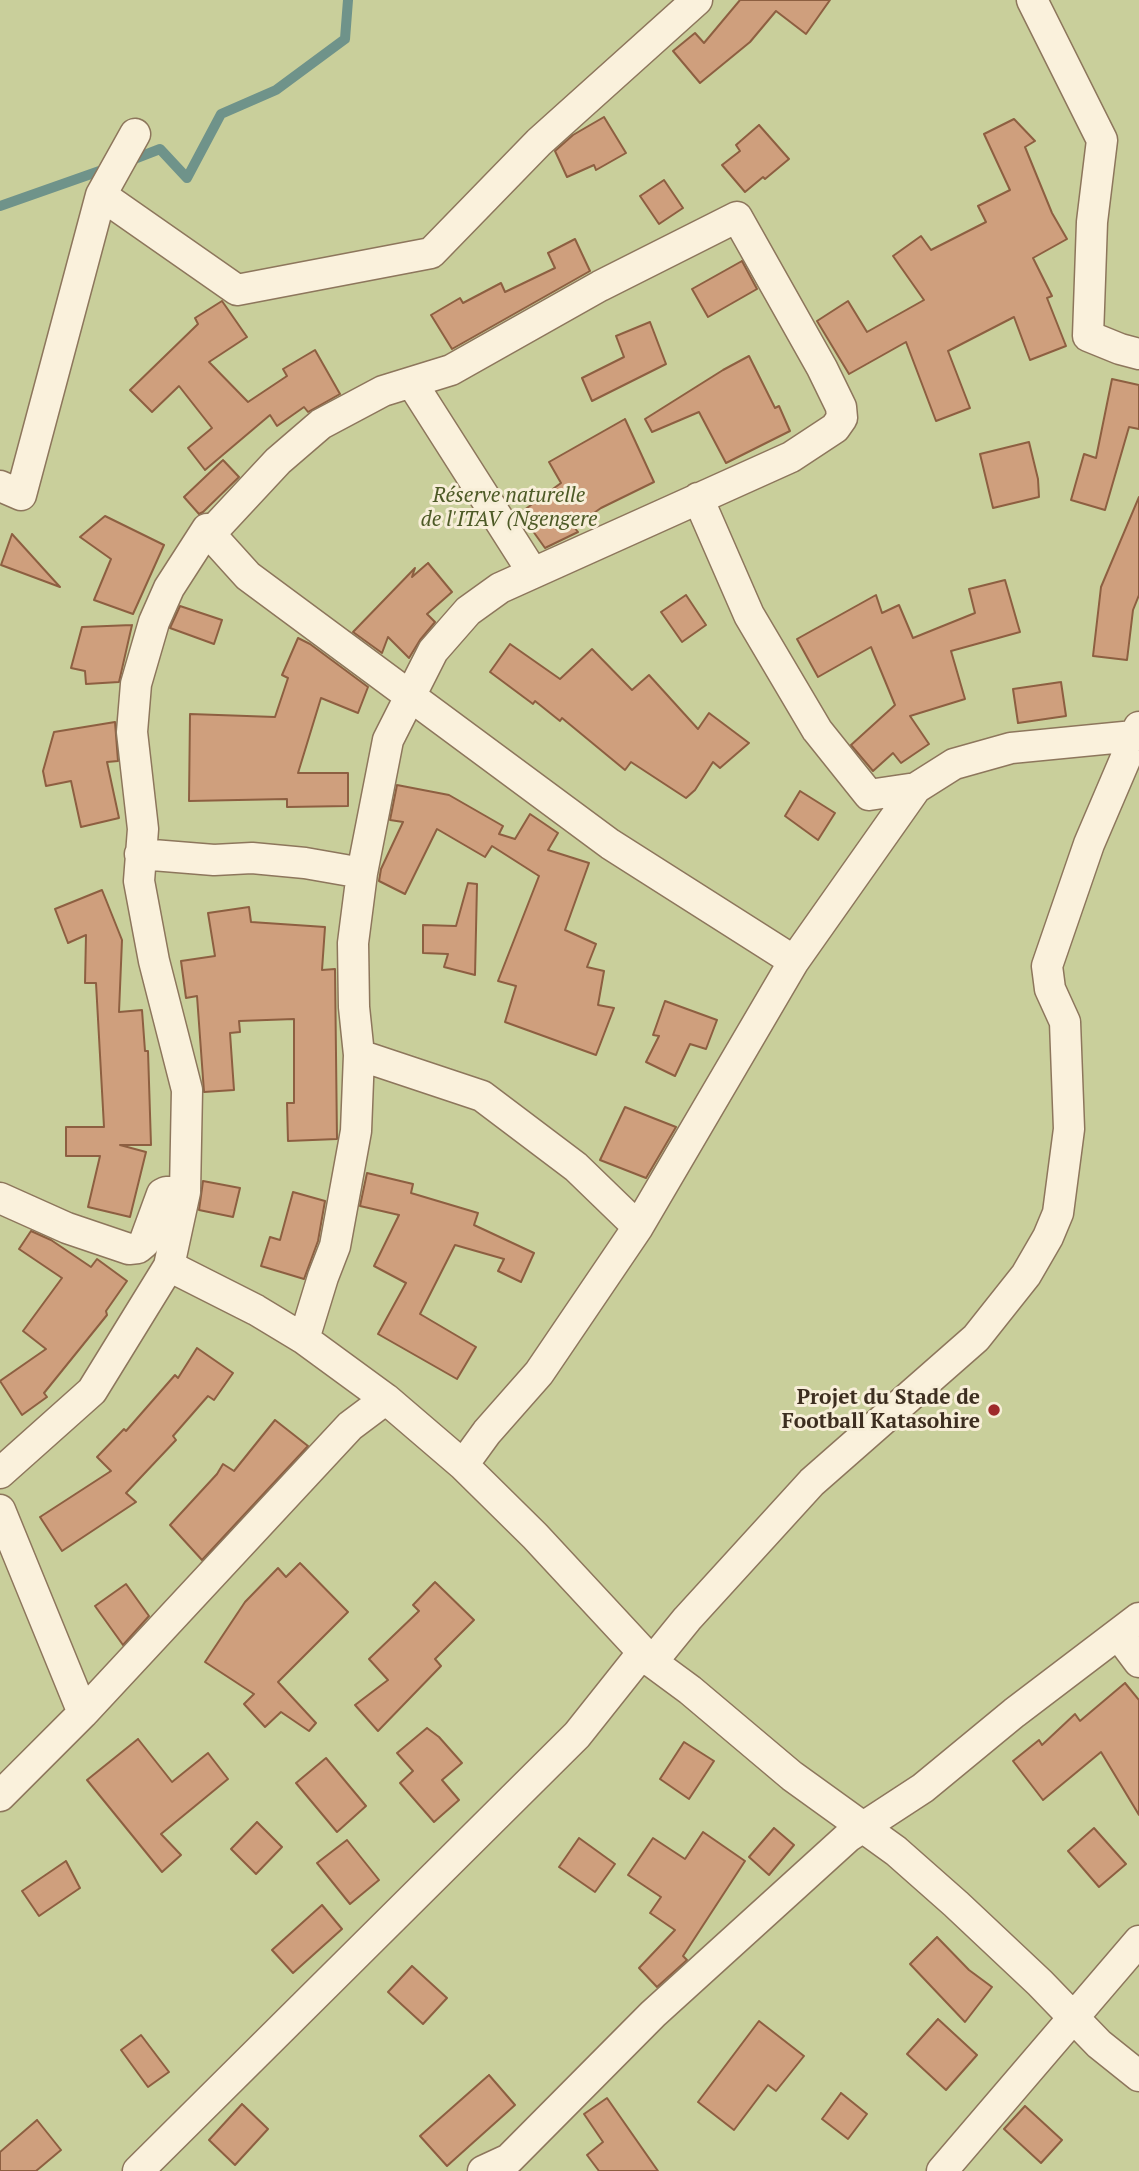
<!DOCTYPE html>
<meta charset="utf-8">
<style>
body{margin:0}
canvas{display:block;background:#f0e4c8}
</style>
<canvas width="1139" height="2171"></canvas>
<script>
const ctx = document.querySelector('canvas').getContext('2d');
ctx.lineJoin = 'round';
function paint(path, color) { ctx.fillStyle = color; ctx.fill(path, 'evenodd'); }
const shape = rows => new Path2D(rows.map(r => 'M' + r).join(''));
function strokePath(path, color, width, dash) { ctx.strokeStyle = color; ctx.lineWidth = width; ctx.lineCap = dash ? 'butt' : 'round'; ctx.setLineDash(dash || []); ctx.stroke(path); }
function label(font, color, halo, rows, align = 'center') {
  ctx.font = font + ' "PT Serif",serif'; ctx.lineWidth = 6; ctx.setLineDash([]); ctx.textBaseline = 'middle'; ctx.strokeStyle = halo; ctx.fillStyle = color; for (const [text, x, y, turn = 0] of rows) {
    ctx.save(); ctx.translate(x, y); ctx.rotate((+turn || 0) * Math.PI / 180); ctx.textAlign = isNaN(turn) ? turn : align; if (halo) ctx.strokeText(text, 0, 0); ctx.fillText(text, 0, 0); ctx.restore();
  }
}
const green = shape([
 [0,0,1139,0,1139,2171,0,2171]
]);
const stream = shape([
 [129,161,160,149,187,178,221,114,276,90,345,39,348,0],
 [0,206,108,168]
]);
const building = shape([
 [740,0,830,0,806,34,776,11,750,42,700,83,673,51,695,33,704,43,740,0],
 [604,117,626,153,596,170,594,165,567,177,555,151,573,135,604,117],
 [1014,119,1035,141,1025,147,1052,213,1067,239,1033,258,1052,296,1047,298,1066,346,1030,360,1014,317,948,351,970,408,936,421,906,342,849,374,817,321,848,301,867,332,924,300,893,256,921,236,931,250,986,222,978,206,1010,190,984,134,1014,119],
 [759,125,789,159,765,179,763,177,745,192,722,165,740,151,736,145,759,125],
 [664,180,683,208,659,224,640,196,664,180],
 [575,239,590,271,452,349,431,315,460,298,463,303,501,283,505,292,555,268,548,253,575,239],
 [742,261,757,289,708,317,692,289,742,261],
 [222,301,247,337,209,362,248,402,287,376,283,369,315,350,340,394,308,412,304,407,277,426,270,415,205,470,188,448,212,428,179,386,152,412,130,390,198,324,195,318,222,301],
 [650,322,666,364,592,401,582,378,624,357,616,336,650,322],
 [749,356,775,408,779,406,790,431,726,463,699,412,652,432,645,419,723,370,749,356],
 [1112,379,1139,385,1139,429,1129,427,1105,510,1071,500,1084,454,1096,458,1112,379],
 [625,419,654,482,601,508,574,527,578,532,545,548,520,513,561,483,549,462,625,419],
 [1029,442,1038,479,1039,497,993,508,980,454,1029,442],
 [223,460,239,477,203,512,199,514,184,497,223,460],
 [1139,497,1139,595,1133,610,1127,660,1093,656,1101,587,1139,497],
 [105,516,164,545,133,614,94,600,111,559,80,537,105,516],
 [12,534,60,587,1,565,12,534],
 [428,563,452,592,427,614,435,622,420,640,409,658,388,637,382,653,353,632,415,568,412,577,428,563],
 [1005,580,1020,632,951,651,965,699,910,716,929,744,901,763,893,753,873,771,851,745,895,705,871,647,818,677,797,639,876,595,882,613,899,605,913,638,975,613,969,589,1005,580],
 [686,595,706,625,682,642,661,612,686,595],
 [180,606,222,620,214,644,170,628,180,606],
 [132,625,119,682,86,684,85,671,71,668,82,627,132,625],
 [298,638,310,644,368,687,358,713,321,698,298,773,348,773,348,806,287,807,287,799,189,801,190,714,275,717,288,678,282,675,298,638],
 [510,644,560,679,592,649,632,690,649,675,698,729,709,713,749,743,720,768,713,762,695,790,686,798,631,762,625,770,562,718,560,721,535,701,533,704,490,672,510,644],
 [1061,682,1066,716,1018,723,1013,689,1061,682],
 [115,722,118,761,107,762,119,818,81,827,71,781,46,786,43,771,54,732,115,722],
 [397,785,449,795,503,826,499,834,515,839,530,814,558,833,548,850,589,863,565,930,596,944,587,967,604,971,598,1005,614,1008,596,1055,505,1022,516,986,498,981,539,876,492,846,485,857,437,829,405,894,379,881,381,869,403,822,390,820,397,785],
 [800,791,835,813,818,840,785,816,800,791],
 [468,883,477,884,475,975,444,967,448,954,423,953,423,925,456,926,468,883],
 [102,890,122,940,119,1012,142,1010,145,1051,148,1051,151,1145,120,1145,146,1152,130,1217,88,1207,100,1156,66,1156,66,1127,104,1127,96,983,85,983,86,935,68,943,55,909,102,890],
 [249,907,251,922,325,927,322,970,335,969,337,1139,288,1141,287,1103,294,1103,294,1019,239,1021,240,1032,230,1033,234,1090,204,1092,197,996,186,998,181,961,215,956,208,913,249,907],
 [665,1001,717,1020,706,1049,690,1044,675,1076,646,1062,659,1036,653,1035,665,1001],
 [625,1107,676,1127,646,1178,600,1160,625,1107],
 [367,1173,413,1184,411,1193,478,1213,474,1225,534,1253,521,1282,498,1271,504,1259,455,1245,420,1314,476,1347,457,1379,378,1334,406,1283,374,1266,399,1215,360,1206,367,1173],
 [203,1181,240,1188,233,1217,199,1210,203,1181],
 [293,1192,325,1201,318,1241,304,1279,261,1266,270,1237,280,1240,293,1192],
 [31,1231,51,1240,91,1267,97,1259,127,1281,106,1311,107,1315,44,1393,47,1397,22,1415,0,1381,46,1349,23,1331,62,1278,19,1249,31,1231],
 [197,1348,233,1373,214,1400,208,1396,173,1436,176,1440,126,1493,136,1502,62,1551,40,1517,111,1471,97,1457,124,1429,126,1431,175,1375,178,1378,197,1348],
 [275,1420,308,1446,202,1560,170,1525,217,1474,223,1464,234,1471,275,1420],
 [300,1563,348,1612,278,1682,316,1723,309,1731,281,1712,265,1727,244,1704,254,1694,205,1662,245,1602,278,1568,286,1577,300,1563],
 [435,1582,474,1620,435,1659,441,1666,378,1731,355,1705,388,1680,369,1659,419,1611,413,1605,435,1582],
 [126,1584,149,1616,123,1645,95,1606,126,1584],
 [1125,1683,1139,1700,1139,1815,1101,1752,1043,1800,1013,1761,1039,1740,1042,1745,1075,1714,1080,1721,1125,1683],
 [427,1728,439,1737,462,1763,442,1780,459,1800,434,1822,400,1783,413,1771,397,1753,427,1728],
 [138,1739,172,1782,208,1753,228,1779,161,1834,181,1855,162,1872,87,1780,138,1739],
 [684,1742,714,1761,689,1799,660,1779,684,1742],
 [326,1758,366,1806,337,1832,296,1783,326,1758],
 [257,1822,282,1847,256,1874,231,1849,257,1822],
 [774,1828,794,1845,769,1875,749,1857,774,1828],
 [1094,1828,1126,1864,1099,1887,1068,1851,1094,1828],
 [703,1832,745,1861,683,1956,687,1960,657,1987,639,1968,675,1930,650,1913,661,1897,628,1875,653,1838,685,1859,703,1832],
 [579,1838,615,1864,595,1892,559,1867,579,1838],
 [347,1840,379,1880,350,1904,317,1863,347,1840],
 [66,1861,80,1888,39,1916,22,1891,66,1861],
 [322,1905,342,1929,293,1973,272,1950,322,1905],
 [937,1937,969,1970,992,1987,965,2022,910,1964,937,1937],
 [412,1966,447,1998,423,2024,388,1992,412,1966],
 [938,2019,977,2055,946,2090,907,2054,938,2019],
 [759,2021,804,2056,776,2091,768,2085,734,2130,698,2102,759,2021],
 [141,2035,169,2072,148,2087,121,2050,141,2035],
 [489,2075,515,2105,447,2166,420,2136,489,2075],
 [841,2093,867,2114,848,2139,822,2119,841,2093],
 [607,2098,658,2171,599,2171,587,2155,603,2142,584,2114,607,2098],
 [242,2104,268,2129,235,2165,209,2140,242,2104],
 [1025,2106,1062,2140,1041,2163,1004,2129,1025,2106],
 [37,2120,61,2150,36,2171,0,2171,0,2152,37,2120]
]);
const minor = shape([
 [1032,0,1102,140,1092,222,1088,336,1120,349,1139,354],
 [101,195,135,134],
 [412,383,533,573],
 [0,486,21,495,101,195,237,290,431,253,539,142,697,0],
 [698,498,749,615,817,730,869,795,916,788],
 [210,534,248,576,610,844,794,961],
 [140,854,214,860,252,858,305,863,362,873],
 [359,1055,482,1096,576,1167,638,1227],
 [0,1198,67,1228,129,1249,138,1248,144,1243,162,1194,166,1192,185,1192],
 [169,1266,256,1310,304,1339],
 [386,1399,463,1465,535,1536,652,1662,690,1690,792,1776,896,1851,956,1904,1040,1983,1099,2044,1139,2076],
 [463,1465,487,1432,539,1373,638,1227,794,961,916,788,954,764,1011,748,1134,736],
 [0,1473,92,1391,169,1266,185,1192,187,1090,154,961,139,881,143,829,132,732,136,684,154,622,169,588,207,529,210,534,278,461,321,424,383,391,451,370,600,286,737,217,822,368,841,407,842,418,835,428,791,457,500,588,468,611,433,651,388,740,362,873,353,943,354,1007,359,1055,356,1131,335,1246,323,1277,304,1339,386,1399,350,1426,83,1713,0,1796],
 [0,1510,83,1713],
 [1118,1634,1139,1662],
 [652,1662,687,1619,812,1482,976,1338,1026,1275,1048,1237,1058,1213,1069,1129,1065,1022,1050,989,1047,966,1089,844,1139,727],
 [138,2171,577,1735,643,1652],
 [483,2171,509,2159,653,2014,848,1837,923,1788,1014,1713,1139,1618],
 [942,2171,1139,1941]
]);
const markers = [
 [994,1410,7,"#9e2a2b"]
];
const parkNames = [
 ["Réserve naturelle",509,496],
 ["de l'ITAV (Ngengere",509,520]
];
const poiNames = [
 ["Projet du Stade de",980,1398],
 ["Football Katasohire",980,1422]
];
paint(green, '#c9cf9b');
strokePath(stream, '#6f938a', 10);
paint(building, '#cf9f7d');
strokePath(building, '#8d5f41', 2);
strokePath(minor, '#8d765c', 33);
strokePath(minor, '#faf1dc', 30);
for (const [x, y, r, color] of markers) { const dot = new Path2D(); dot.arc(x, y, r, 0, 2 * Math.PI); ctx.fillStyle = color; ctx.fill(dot); strokePath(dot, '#f7eed8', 2.5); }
label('italic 21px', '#4d5a26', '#f7eed8', parkNames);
label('bold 21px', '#3d2e20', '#f7eed8', poiNames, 'right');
</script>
